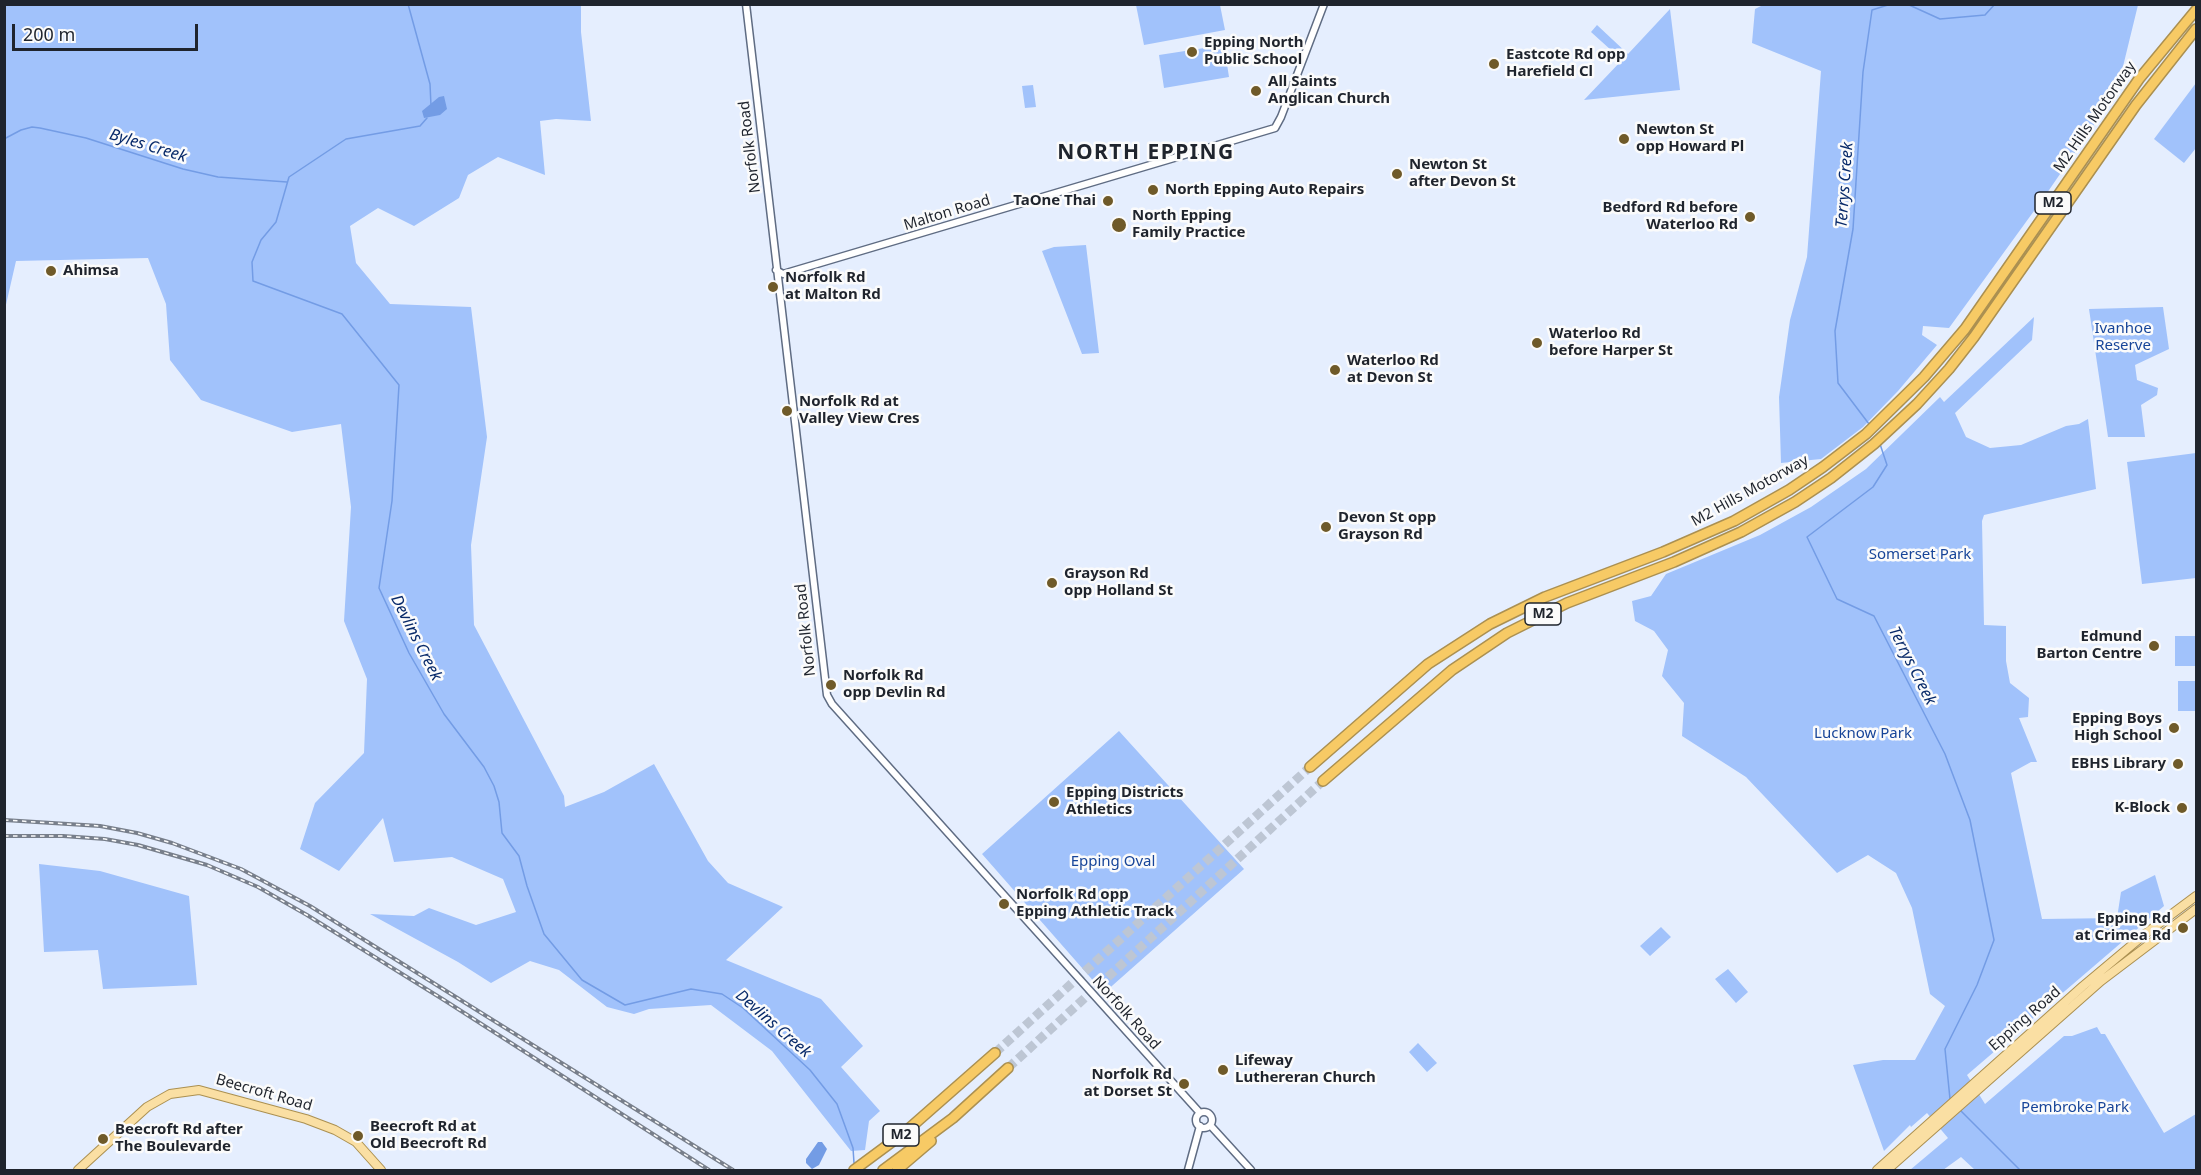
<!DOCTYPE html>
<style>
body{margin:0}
#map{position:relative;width:2201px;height:1175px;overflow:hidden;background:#e5eefe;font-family:"Noto Sans",sans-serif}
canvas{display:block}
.frame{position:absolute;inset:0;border:6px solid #1f242d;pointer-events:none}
.scale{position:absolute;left:12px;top:24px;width:186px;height:27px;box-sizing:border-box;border:3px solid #1f242d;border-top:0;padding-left:8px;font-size:18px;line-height:21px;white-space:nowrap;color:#1f242d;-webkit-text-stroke:4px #fbfbfb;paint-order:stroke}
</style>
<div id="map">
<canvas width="2201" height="1175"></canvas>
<div class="frame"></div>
<div class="scale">200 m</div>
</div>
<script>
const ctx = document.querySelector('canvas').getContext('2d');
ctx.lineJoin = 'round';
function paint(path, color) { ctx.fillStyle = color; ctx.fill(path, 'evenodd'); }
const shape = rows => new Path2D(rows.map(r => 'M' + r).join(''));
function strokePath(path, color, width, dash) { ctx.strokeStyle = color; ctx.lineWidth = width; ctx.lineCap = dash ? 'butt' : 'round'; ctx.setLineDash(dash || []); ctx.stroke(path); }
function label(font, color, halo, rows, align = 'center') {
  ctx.font = font + ' "Noto Sans",sans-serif'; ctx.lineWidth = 5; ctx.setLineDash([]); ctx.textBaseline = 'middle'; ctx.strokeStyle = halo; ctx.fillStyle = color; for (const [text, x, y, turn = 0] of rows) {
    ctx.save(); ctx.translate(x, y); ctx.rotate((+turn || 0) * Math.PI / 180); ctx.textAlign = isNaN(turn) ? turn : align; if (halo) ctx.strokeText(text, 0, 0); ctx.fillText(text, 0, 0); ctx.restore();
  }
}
const green = shape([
 [1765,4,2138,5,2117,91,2047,193,1949,328,1923,326,1922,335,1937,345,1898,391,1863,427,1821,459,1781,463,1779,397,1790,320,1807,257,1821,71,1752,43,1755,9],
 [5,5,581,5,581,32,591,121,556,119,540,121,545,175,498,157,468,175,459,198,414,226,378,208,350,226,356,263,390,304,471,307,487,437,471,545,474,625,564,796,565,807,604,792,654,764,708,861,728,883,783,907,726,960,821,999,863,1046,841,1067,880,1111,869,1121,865,1150,851,1151,772,1051,711,1005,649,1009,634,1014,607,1007,559,970,530,961,491,983,458,962,370,914,414,916,429,908,476,925,516,912,503,879,452,857,394,862,383,818,339,871,300,849,315,803,364,753,367,679,344,621,351,507,341,424,292,432,201,400,170,360,166,304,148,258,16,261,5,309],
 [1136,5,1220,5,1225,30,1144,45],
 [1670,9,1680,90,1584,100,1622,60,1591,32,1597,25,1628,54],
 [1224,45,1229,77,1164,88,1159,55],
 [2196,83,2196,148,2184,163,2154,139],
 [1033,85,1036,107,1025,108,1022,86],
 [1086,245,1099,353,1082,354,1042,251,1054,247],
 [2163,307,2169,349,2135,365,2137,380,2158,388,2157,395,2141,405,2145,437,2108,437,2089,309],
 [2034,317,2032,340,1955,413,1966,437,1990,448,2021,445,2066,426,2079,424,2088,419,2096,489,1984,515,1982,521,1984,625,2006,626,2006,661,2010,683,2029,698,2028,717,2019,718,2037,762,2031,762,2011,773,2042,919,2117,918,2121,892,2155,875,2164,906,1967,1075,1985,1104,2064,1036,2072,1036,2097,1027,2101,1034,2105,1034,2164,1133,2196,1114,2196,1170,1975,1170,1961,1157,1943,1170,1910,1170,1948,1138,1927,1113,1911,1127,1910,1125,1884,1151,1853,1065,1883,1060,1915,1060,1945,1006,1930,994,1912,908,1896,873,1868,855,1837,873,1746,777,1682,736,1684,703,1662,676,1668,650,1654,631,1635,621,1632,601,1651,596,1666,574,1760,535,1811,507,1866,469,1940,397,1944,402],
 [2196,453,2196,578,2142,584,2127,462],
 [2175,636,2196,636,2196,666,2175,666],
 [2178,681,2196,681,2196,711,2178,711],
 [1119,731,1244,869,1104,993,982,854],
 [39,864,100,871,189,896,197,985,103,989,98,950,44,952],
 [1661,927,1671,937,1650,956,1640,946],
 [1728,969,1748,992,1736,1003,1715,979],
 [1418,1043,1437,1063,1427,1072,1409,1052]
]);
const water = shape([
 [444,96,447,109,440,115,424,118,422,111,439,97],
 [818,1142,822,1142,827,1149,819,1165,812,1169,806,1163,806,1159]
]);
const stream = shape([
 [408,4,430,84,431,106],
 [1907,4,1940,19,1985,15,1995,4],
 [427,118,420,126,346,139,289,177,276,222,261,240,252,262,253,281,342,314,399,385,392,501,379,588,409,653,444,714,484,767,494,786,499,802,502,833,519,856,527,886,544,934,582,980,625,1005,691,989,722,994,743,1008,810,1070,837,1104,853,1148,854,1163],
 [4,139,21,130,32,127,40,128,86,138,183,169,218,177,287,182],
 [1869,424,1838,383,1835,331,1853,229,1863,72,1872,10,1891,4],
 [1880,444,1887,465,1873,487,1807,537,1837,599,1874,616,1945,754,1970,820,1994,940,1977,985,1945,1049,1950,1099],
 [1959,1109,2020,1170]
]);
const highwayTunnel = shape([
 [995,1053,1310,767],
 [1008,1068,1323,781]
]);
const minor = shape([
 [746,4,827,695,832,704,1200,1113],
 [776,270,783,274,1275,128,1281,117,1324,4],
 '1196 1120a8 8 0 1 1 16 0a8 8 0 1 1-16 0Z',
 [1210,1125,1251,1170],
 [1188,1170,1200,1126]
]);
const major = shape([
 [78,1170,147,1107,170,1094,199,1090,306,1119,335,1130,356,1142,381,1170],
 [1877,1170,2083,986,2145,934,2196,896],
 [1887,1170,2101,981,2196,909]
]);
const highway = shape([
 [1310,767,1428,664,1490,624,1545,597,1663,552,1734,521,1789,490,1823,467,1866,434,1924,377,1965,329,2139,79,2196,10],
 [1323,781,1452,670,1507,633,1567,603,1674,562,1741,532,1795,502,1831,478,1874,444,1917,404,1949,369,1974,337,2136,105,2196,29],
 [854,1170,904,1133,995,1053],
 [883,1170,953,1118,1008,1068],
 [897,1170,931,1141]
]);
const rail = shape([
 [4,820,100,826,137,833,172,843,241,869,310,906,733,1170],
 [4,836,63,836,105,839,138,845,207,865,258,887,307,915,444,1000,709,1170]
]);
const markers = [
 [1192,52,6,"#6f5a29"],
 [1494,64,6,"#6f5a29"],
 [1256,91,6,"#6f5a29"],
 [1624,139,6,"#6f5a29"],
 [1397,174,6,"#6f5a29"],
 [1153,190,6,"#6f5a29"],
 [1108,201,6,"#6f5a29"],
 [1750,217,6,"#6f5a29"],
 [1119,225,8,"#6f5a29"],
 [51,271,6,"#6f5a29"],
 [773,287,6,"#6f5a29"],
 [1537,343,6,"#6f5a29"],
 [1335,370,6,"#6f5a29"],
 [787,411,6,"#6f5a29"],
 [1326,527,6,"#6f5a29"],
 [1052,583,6,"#6f5a29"],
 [2154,646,6,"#6f5a29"],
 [831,685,6,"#6f5a29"],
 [2174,728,6,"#6f5a29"],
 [2178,764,6,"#6f5a29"],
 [1054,802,6,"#6f5a29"],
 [2182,808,6,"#6f5a29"],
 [1004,904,6,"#6f5a29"],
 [2183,928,6,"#6f5a29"],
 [1223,1070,6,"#6f5a29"],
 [1184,1084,6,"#6f5a29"],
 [358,1136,6,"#6f5a29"],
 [103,1139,6,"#6f5a29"]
];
const shields = [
 [2053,203,36],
 [1543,614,36],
 [901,1135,36]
];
const shieldNames = [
 ["M2",2053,203],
 ["M2",1543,614],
 ["M2",901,1135]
];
const poiNames = [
 ["Epping North",1204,43],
 ["Public School",1204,60],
 ["Eastcote Rd opp",1506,55],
 ["Harefield Cl",1506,72],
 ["All Saints",1268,82],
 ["Anglican Church",1268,99],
 ["Newton St",1636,130],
 ["opp Howard Pl",1636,147],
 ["Newton St",1409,165],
 ["after Devon St",1409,182],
 ["North Epping Auto Repairs",1165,190],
 ["TaOne Thai",1096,201,"right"],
 ["Bedford Rd before",1738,208,"right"],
 ["Waterloo Rd",1738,225,"right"],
 ["North Epping",1132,216],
 ["Family Practice",1132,233],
 ["Ahimsa",63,271],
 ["Norfolk Rd",785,278],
 ["at Malton Rd",785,295],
 ["Waterloo Rd",1549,334],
 ["before Harper St",1549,351],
 ["Waterloo Rd",1347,361],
 ["at Devon St",1347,378],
 ["Norfolk Rd at",799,402],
 ["Valley View Cres",799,419],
 ["Devon St opp",1338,518],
 ["Grayson Rd",1338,535],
 ["Grayson Rd",1064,574],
 ["opp Holland St",1064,591],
 ["Edmund",2142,637,"right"],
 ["Barton Centre",2142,654,"right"],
 ["Norfolk Rd",843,676],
 ["opp Devlin Rd",843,693],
 ["Epping Boys",2162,719,"right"],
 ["High School",2162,736,"right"],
 ["EBHS Library",2166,764,"right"],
 ["Epping Districts",1066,793],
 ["Athletics",1066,810],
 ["K-Block",2170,808,"right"],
 ["Norfolk Rd opp",1016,895],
 ["Epping Athletic Track",1016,912],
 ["Epping Rd",2171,919,"right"],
 ["at Crimea Rd",2171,936,"right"],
 ["Lifeway",1235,1061],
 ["Luthereran Church",1235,1078],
 ["Norfolk Rd",1172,1075,"right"],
 ["at Dorset St",1172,1092,"right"],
 ["Beecroft Rd at",370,1127],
 ["Old Beecroft Rd",370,1144],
 ["Beecroft Rd after",115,1130],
 ["The Boulevarde",115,1147]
];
const streetNames = [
 ["M2 Hills Motorway",2095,117,-55],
 ["Norfolk Road",750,147,-97],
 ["Malton Road",947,213,-17],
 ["M2 Hills Motorway",1750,491,-29],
 ["Norfolk Road",806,630,-96],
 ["Norfolk Road",1126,1013,48],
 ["Epping Road",2025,1019,-41],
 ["Beecroft Road",264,1093,16]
];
const parkNames = [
 ["Ivanhoe",2123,329],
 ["Reserve",2123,346],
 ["Somerset Park",1920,555],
 ["Lucknow Park",1863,734],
 ["Epping Oval",1113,862],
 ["Pembroke Park",2075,1108]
];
const waterNames = [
 ["Byles Creek",148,146,17],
 ["Terrys Creek",1845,185,-86],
 ["Devlins Creek",416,638,63],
 ["Terrys Creek",1912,666,63],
 ["Devlins Creek",773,1024,41]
];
const districtNames = [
 ["NORTH EPPING",1146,153]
];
paint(green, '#a1c2fb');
paint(water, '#739ce5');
strokePath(stream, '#739ce5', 1.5);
strokePath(highwayTunnel, '#bdc6d4', 9, [9, 4.5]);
strokePath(minor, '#5f6c83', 9);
strokePath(major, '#ab9051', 10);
strokePath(highway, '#ab9051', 12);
strokePath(minor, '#fff', 6);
strokePath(major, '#fadfa3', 8);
strokePath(highway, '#f7ca65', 9);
strokePath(rail, '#787f8b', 4);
strokePath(rail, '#fbfbfb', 1.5, [4.5]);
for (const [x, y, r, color] of markers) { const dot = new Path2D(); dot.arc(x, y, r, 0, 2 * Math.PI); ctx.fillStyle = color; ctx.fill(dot); strokePath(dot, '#fbfbfb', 2); }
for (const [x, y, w] of shields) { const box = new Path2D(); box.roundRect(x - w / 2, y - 11, w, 22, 4.5); ctx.fillStyle = '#fbfbfb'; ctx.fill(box); strokePath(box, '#1f242d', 1.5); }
label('bold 14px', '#1f242d', null, shieldNames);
label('bold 15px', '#1f242d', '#fbfbfb', poiNames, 'left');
label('15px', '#1f242d', '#fbfbfb', streetNames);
label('15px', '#174599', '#fbfbfb', parkNames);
label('italic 16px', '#082a6a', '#fbfbfb', waterNames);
ctx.letterSpacing = '1.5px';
label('bold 21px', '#1f242d', '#fbfbfb', districtNames);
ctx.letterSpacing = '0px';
</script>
